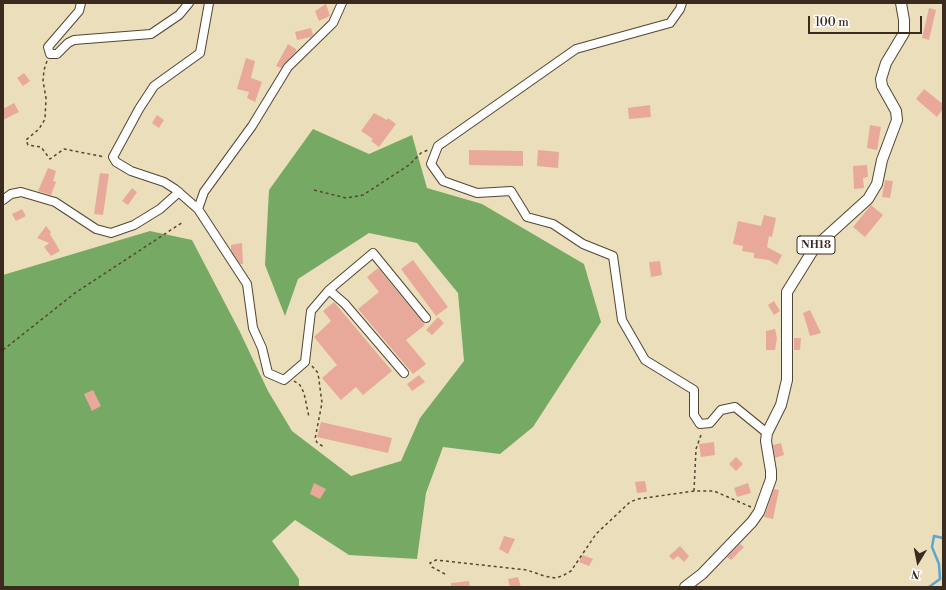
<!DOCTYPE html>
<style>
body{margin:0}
#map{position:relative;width:946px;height:590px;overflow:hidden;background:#eadfba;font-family:"Libre Bodoni",serif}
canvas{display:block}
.frame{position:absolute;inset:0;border:4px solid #3b2a1e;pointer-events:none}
.north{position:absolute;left:898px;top:542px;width:40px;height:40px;-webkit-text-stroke:3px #fff;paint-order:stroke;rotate:190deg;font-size:11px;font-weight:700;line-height:16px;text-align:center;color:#3b2a1e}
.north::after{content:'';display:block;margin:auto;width:14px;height:18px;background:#3b2a1e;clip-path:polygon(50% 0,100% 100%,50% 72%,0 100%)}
.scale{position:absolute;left:808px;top:16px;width:114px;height:18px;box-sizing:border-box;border:2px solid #3b2a1e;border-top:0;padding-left:5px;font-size:12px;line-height:14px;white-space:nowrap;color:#3b2a1e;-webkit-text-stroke:3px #fff;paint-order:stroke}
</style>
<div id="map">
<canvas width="946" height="590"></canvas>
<div class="frame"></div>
<div class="north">N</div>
<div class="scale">100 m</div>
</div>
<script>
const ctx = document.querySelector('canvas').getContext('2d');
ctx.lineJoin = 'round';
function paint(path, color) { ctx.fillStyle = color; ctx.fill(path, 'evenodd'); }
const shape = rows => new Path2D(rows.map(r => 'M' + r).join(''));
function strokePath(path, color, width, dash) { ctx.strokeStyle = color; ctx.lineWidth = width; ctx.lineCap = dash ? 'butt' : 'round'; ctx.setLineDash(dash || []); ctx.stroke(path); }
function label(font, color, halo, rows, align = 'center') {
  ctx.font = font + ' "Libre Bodoni",serif'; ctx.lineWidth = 3; ctx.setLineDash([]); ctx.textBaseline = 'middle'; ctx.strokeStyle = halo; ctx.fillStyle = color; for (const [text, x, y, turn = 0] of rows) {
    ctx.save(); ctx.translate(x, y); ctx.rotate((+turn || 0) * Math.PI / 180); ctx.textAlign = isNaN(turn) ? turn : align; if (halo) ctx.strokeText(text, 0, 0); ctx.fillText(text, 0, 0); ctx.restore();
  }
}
const forest = shape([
 [313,129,369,154,412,135,427,188,482,204,584,264,601,322,533,427,500,454,443,447,426,493,417,559,349,555,295,520,272,541,299,579,299,587,3,587,3,275,150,231,192,240,239,330,268,391,292,431,351,476,401,461,420,418,464,361,458,293,417,243,369,233,298,279,285,316,265,265,269,190]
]);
const stream = shape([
 [929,587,940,579,939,564,932,547,934,536,943,538]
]);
const building = shape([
 [326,4,330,16,319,21,315,11],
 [929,8,936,10,929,40,922,38],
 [311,28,313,35,311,37,297,40,295,32],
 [288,44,296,49,296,52,281,68,276,66],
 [246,58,255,61,251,78,262,82,255,102,247,98,249,92,237,89],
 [24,73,30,81,23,86,17,78],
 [924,89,943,104,943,109,937,117,916,99],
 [14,103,19,112,3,120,3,109],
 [650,105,651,117,629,119,628,108],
 [374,113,387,120,388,118,396,124,379,147,371,141,373,139,361,131],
 [157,115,164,120,159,128,152,123],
 [870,125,881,127,877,150,867,148],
 [469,150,523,151,523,166,469,165],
 [538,150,559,152,558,168,537,166],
 [867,165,868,177,863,178,864,188,854,189,853,166],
 [48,168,56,171,53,181,56,182,51,195,38,191],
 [100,173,109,174,103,215,94,214],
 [885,180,893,181,890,198,882,197],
 [132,188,137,192,128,205,122,201],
 [871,205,883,215,865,237,853,227],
 [22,209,26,216,16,221,12,214],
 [764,215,776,218,772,237,769,236,767,247,782,255,777,265,769,260,754,258,754,253,742,251,743,246,733,244,738,221,761,226],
 [46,226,51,232,50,234,60,251,51,256,44,247,49,243,37,238],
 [242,243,243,264,240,264,231,250,231,245],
 [413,260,448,307,436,316,401,269],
 [660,261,662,275,651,277,649,262],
 [378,268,425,325,406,340,426,364,413,374,358,309,379,292,367,277],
 [774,301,780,311,774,315,768,305],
 [334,302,392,371,363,395,356,387,341,400,322,378,337,365,314,337,331,321,323,311],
 [810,310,821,333,810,336,803,313],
 [438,317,444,323,432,335,426,330],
 [775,329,777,338,775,350,766,350,766,331],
 [794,338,801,338,800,350,794,350],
 [419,375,425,382,412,391,407,384],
 [93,390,101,406,92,411,84,394],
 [321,422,392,438,388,453,317,437],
 [714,442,715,455,701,457,699,444],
 [781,443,784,455,775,458,773,445],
 [736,457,743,464,736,471,729,464],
 [645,481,647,492,637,493,635,482],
 [314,483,326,489,320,499,310,494],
 [748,483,751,493,737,497,734,488],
 [774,489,779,490,773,519,764,517],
 [504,536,515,539,508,554,499,549],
 [740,544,744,547,731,560,727,557],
 [680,546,689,556,684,562,678,556,673,560,669,556],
 [583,555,593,559,589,566,579,562],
 [518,577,521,587,510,587,508,579],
 [469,581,470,587,451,587,451,583]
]);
const path = shape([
 [47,61,44,70,43,81,46,98,45,119,39,129,26,140,28,145,41,147,50,159,64,149,105,157],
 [314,190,346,198,363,195,409,165,421,153,428,150],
 [3,350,75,293,183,222],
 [312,366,318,373,322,403,315,439,318,444,325,447],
 [294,381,300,385,304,393,309,417],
 [694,491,696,449,702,432],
 [445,574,432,567,430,563,436,560,527,570,544,576,556,578,564,575,571,571,596,534,630,502,638,499,694,491,714,491,751,507]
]);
const minor = shape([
 [81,3,79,11,48,47,50,54,57,54,68,43,74,40,151,34,179,15,189,3],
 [342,3,333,23,288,67,252,126,204,192,198,209,247,284,253,328,262,348,268,373,284,380,305,362,311,311,329,290,373,253,426,318],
 [682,3,680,9,670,23,576,49,438,146,431,164,443,181,477,193,511,191,527,217,553,224,583,244,613,256,622,320,645,360,694,390,694,415,700,424,710,423,721,410,735,407,767,433],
 [3,200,11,194,21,192,55,202,96,229,111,233,134,225,160,209,179,192],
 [198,209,175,189,164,182,131,171,116,162,113,157,139,109,154,86,200,53,209,3],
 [329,290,345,304,404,373]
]);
const major = shape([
 [685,587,702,574,752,522,759,512,771,479,771,471,766,441,767,433,781,405,787,380,787,292,815,247,868,199,877,184,882,160,897,120,896,111,882,86,881,79,886,63,904,33,904,20,901,3]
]);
const shields = [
 [816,245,38]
];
const shieldNames = [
 ["NH18",816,245]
];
paint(forest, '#76a964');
strokePath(stream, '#5aa7d3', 2.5);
paint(building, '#e9a99a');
strokePath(minor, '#554535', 10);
strokePath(major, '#554535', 12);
strokePath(path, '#554535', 1.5, [3, 3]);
strokePath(minor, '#fff', 8);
strokePath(major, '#fff', 10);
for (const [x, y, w] of shields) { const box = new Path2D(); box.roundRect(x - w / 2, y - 9, w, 18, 3); ctx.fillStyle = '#fff'; ctx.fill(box); strokePath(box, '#3b2a1e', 1); }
label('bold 11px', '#3b2a1e', null, shieldNames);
</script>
